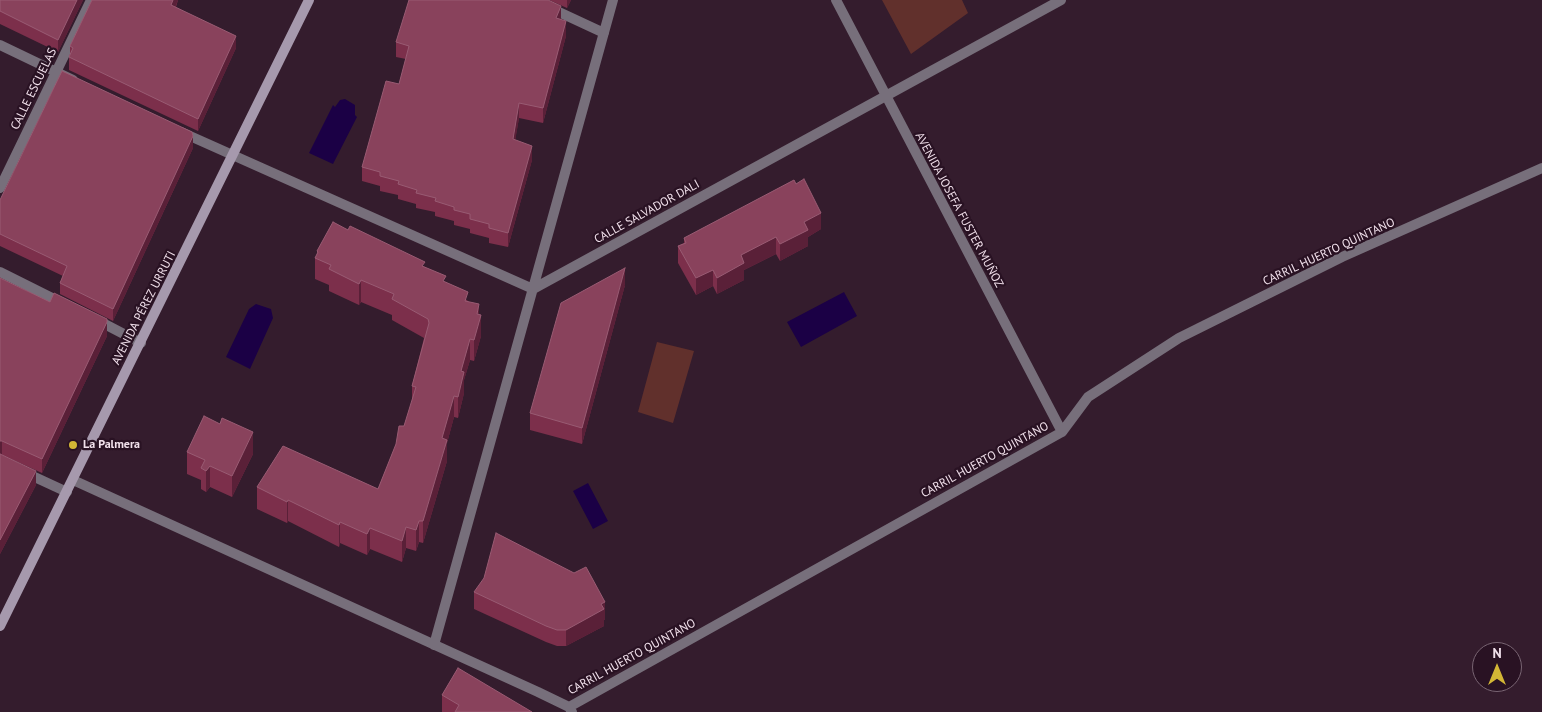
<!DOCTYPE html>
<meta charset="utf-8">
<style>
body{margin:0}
#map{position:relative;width:1542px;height:712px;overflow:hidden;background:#341c2d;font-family:"PT Sans",sans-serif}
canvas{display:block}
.north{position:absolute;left:1472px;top:642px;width:50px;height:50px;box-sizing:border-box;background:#291223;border:1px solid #796573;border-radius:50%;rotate:0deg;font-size:14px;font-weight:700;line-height:20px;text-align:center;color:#f2e1ec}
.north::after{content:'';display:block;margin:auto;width:18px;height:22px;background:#d3b635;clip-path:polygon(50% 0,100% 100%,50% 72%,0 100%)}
</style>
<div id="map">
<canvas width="1542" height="712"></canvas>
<div class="north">N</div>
</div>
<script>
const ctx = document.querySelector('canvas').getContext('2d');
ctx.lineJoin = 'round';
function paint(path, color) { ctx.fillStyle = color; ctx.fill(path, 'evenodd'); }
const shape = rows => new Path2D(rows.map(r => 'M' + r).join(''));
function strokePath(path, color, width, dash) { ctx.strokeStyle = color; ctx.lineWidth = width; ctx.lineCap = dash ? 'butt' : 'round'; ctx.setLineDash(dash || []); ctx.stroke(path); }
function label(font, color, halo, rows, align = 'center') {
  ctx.font = font + ' "PT Sans",sans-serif'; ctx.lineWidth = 4.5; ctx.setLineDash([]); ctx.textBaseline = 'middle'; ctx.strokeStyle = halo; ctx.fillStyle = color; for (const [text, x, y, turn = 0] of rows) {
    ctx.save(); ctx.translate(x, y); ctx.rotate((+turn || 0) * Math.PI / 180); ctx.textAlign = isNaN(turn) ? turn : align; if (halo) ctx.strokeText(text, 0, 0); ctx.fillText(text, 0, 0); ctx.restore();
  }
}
const green = shape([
 [882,0,962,0,968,13,911,54],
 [657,342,694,351,673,423,638,412]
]);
const water = shape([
 [345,99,355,105,355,115,357,117,333,164,309,153,333,105,335,107,340,100],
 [844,292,857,316,801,347,787,322],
 [256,304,271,309,273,318,250,369,226,357,249,309],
 [588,483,608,521,593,529,573,491]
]);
const street = shape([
 [533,0,604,33],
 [836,0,1062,432],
 [0,45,73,80],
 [181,132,533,289,1061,0],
 [0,188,91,0],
 [0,272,64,304],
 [95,319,141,343],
 [0,461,67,492],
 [73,480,538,692,569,707,572,712],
 [434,645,613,0],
 [569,707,1062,432,1088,397,1179,338,1342,257,1542,168]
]);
const secondary = shape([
 [0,626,309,0]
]);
const wall = shape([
 [0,0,83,0,58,52,0,24],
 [92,0,178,0,176,7,236,48,198,131,69,70,69,57,70,54,70,46],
 [549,0,571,0,567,8],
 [561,19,566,36,543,123,519,118,515,140,532,160,508,247,489,243,489,238,470,233,470,229,454,225,454,221,435,216,435,212,416,208,416,204,398,199,398,195,380,191,380,186,362,181,362,167,399,84,406,59,396,57,396,42],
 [193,148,113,321,60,294,60,283,63,276,0,246,0,200],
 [821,229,808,237,808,246,780,261,776,254,744,270,744,280,717,294,713,286,696,295,678,263,678,246,684,243,684,238],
 [348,230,425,267,446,283,468,301,479,314,481,336,474,361,470,360,464,380,464,393,458,418,454,417,447,443,447,461,423,543,419,542,416,551,406,548,402,562,370,549,367,555,340,543,339,547,288,521,287,523,257,509,257,487,378,489,404,426,412,402,412,386,424,338,392,320,392,315,361,302,359,305,329,291,329,285,315,279,315,258,317,255,317,251],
 [0,278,107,336,42,473,2,455,1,455,36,485,0,554],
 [625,285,582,444,530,430,530,413],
 [187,452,253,454,232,497,210,487,206,492,201,489,201,480,187,474],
 [474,592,605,619,604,620,604,626,566,646,557,646,546,642,474,609],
 [442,695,532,712,442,712]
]);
const shadedWall = shape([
 [77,0,83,0,58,52,58,40],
 [173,0,178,0,171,18,171,5],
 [567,0,571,0,567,8],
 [561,6,561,21,556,18],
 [566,21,566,36,543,123,543,108],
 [236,36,236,48,198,131,198,119],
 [519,103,519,118,513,154,513,139],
 [193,136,193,148,113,321,113,309],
 [532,146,532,160,508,247,508,233],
 [821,213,821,229,808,237,808,246,780,261,780,244,804,222],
 [776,237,776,254,744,270,744,280,717,294,717,278,741,255],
 [625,268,625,285,582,444,582,428],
 [713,270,713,286,696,295,696,278],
 [361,280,361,302,359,305,359,284],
 [479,304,479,321,481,315,481,336,474,361,474,340,477,314],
 [107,322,107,336,42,473,42,459],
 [470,339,470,360,464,380,464,393,458,418,458,397,461,371],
 [454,396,454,417,447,443,447,461,423,543,423,521,442,438],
 [253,432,253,454,232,497,232,476],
 [0,441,2,441,2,455,0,456],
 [210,466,210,487,206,492,206,471],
 [36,471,36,485,0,554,0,540],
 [288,500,288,521,287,523,287,502],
 [419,521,419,542,416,551,416,530],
 [340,522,340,543,339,547,339,525],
 [406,527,406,548,402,562,402,541],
 [370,528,370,549,367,555,367,534],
 [605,602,605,619,604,620,604,626,566,646,566,630,601,604]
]);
const building = shape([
 [0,0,77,0,58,40,0,11,0,0],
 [92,0,173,0,171,5,236,36,198,119,69,57,73,48,70,46,92,0],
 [409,0,548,0,561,6,556,18,566,21,543,108,519,103,513,139,532,146,508,233,489,228,489,224,470,219,470,214,454,210,454,207,435,201,436,198,416,193,417,190,398,184,399,181,380,176,380,172,362,167,386,81,399,84,409,46,396,42,409,0],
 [62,71,192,132,193,136,113,309,60,283,67,266,0,234,0,200,62,71],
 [804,179,821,213,804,222,808,230,780,244,776,237,741,255,744,263,717,278,713,270,696,278,678,246,686,243,684,238,794,180,796,184,804,179],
 [333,222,348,230,350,226,425,262,422,266,446,276,443,281,468,292,465,301,479,304,477,314,481,315,474,340,470,339,461,371,464,372,458,397,454,396,442,438,447,440,423,521,419,521,416,530,406,527,402,541,370,528,367,534,340,522,339,525,288,500,287,502,257,487,283,446,378,489,396,444,399,426,404,426,416,387,412,386,429,323,428,319,392,299,394,294,361,280,359,284,329,269,331,265,315,258,318,252,317,251,333,222],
 [625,268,582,428,530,413,561,303,625,268],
 [0,278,50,302,54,293,107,319,107,322,42,459,2,441,0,441,0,278],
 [204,416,220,424,222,418,253,432,232,476,210,466,206,471,201,468,205,460,187,452,204,416],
 [0,454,36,471,0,540,0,454],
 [496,533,574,573,586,567,605,602,601,604,604,609,566,630,557,630,546,626,474,592,484,578,496,533],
 [458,668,532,712,455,712,459,705,442,695,458,668]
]);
const markers = [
 [73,445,5,"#d3b635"]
];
const streetNames = [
 ["CALLE ESCUELAS",34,89,-64],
 ["AVENIDA JOSEFA FUSTER MUÑOZ",959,210,62],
 ["CALLE SALVADOR DALI",647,212,-29],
 ["CARRIL HUERTO QUINTANO",1329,252,-25],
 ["AVENIDA PÉREZ URRUTI",144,308,-63],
 ["CARRIL HUERTO QUINTANO",985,460,-29],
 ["CARRIL HUERTO QUINTANO",632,657,-29]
];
const poiNames = [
 ["La Palmera",83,445]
];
paint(green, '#61302c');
paint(water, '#1b0045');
strokePath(street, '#776f7b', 10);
strokePath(secondary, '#a699ad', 10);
paint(wall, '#7c2f4b');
paint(shadedWall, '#5a2038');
paint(building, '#89425c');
strokePath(building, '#995b73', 1);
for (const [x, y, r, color] of markers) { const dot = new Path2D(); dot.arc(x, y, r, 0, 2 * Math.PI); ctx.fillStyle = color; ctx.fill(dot); strokePath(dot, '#291223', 2); }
label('12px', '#f2e1ec', '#291223', streetNames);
label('bold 12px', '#f2e1ec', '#291223', poiNames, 'left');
</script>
